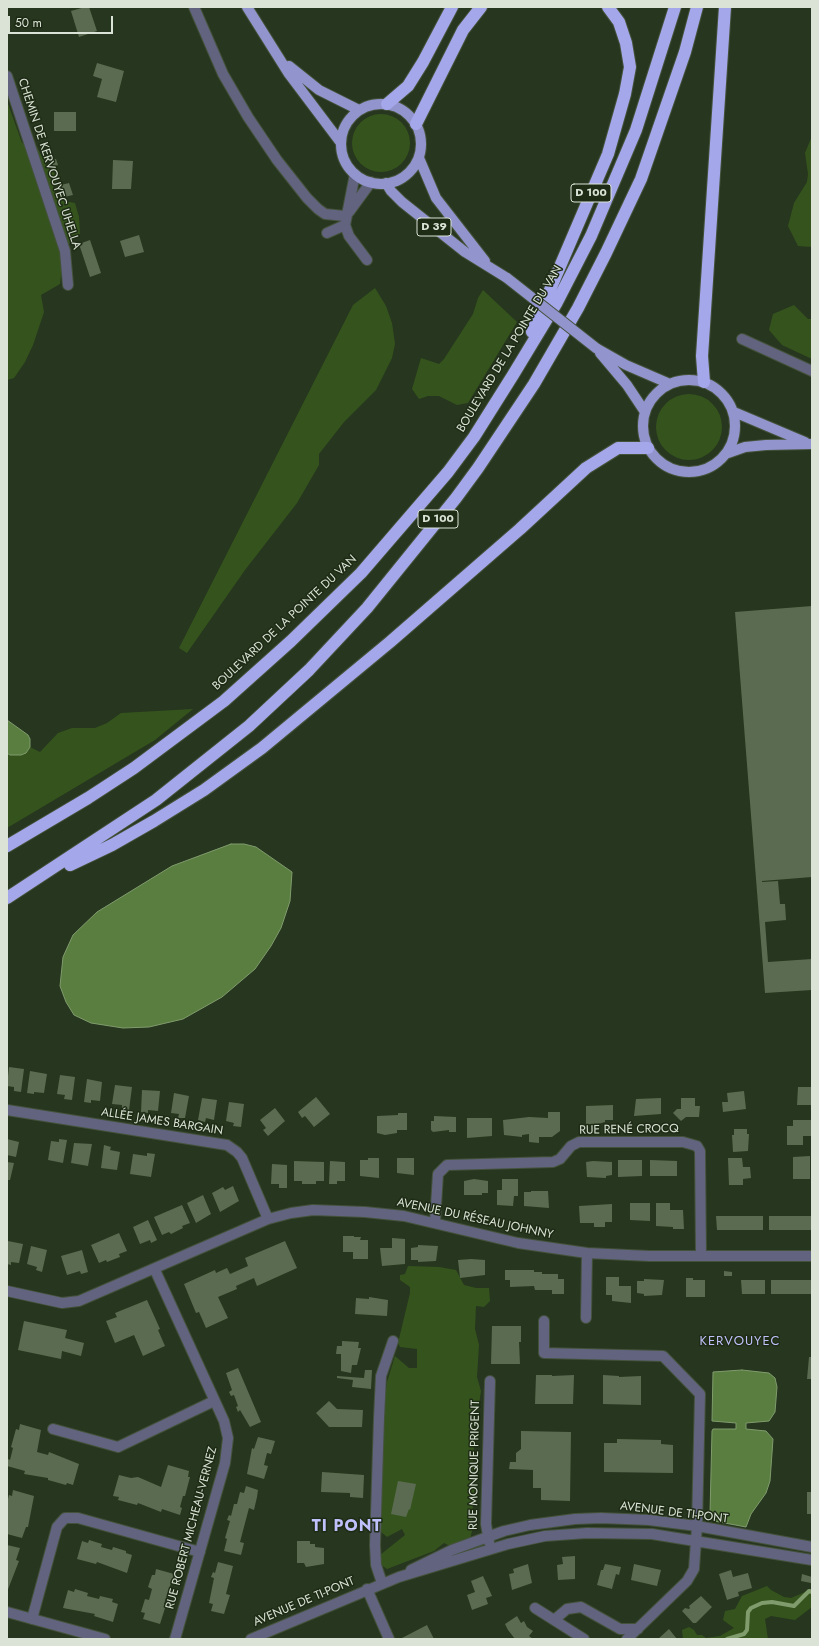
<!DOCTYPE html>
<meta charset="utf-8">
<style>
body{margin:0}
#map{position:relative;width:819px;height:1646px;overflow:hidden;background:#27361e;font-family:Jost,sans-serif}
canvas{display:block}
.frame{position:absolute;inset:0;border:8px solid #dae3d5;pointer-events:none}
.scale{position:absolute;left:8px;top:16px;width:105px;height:18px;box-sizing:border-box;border:2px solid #dae3d5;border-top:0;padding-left:5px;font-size:12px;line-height:14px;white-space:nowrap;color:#dae3d5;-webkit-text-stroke:3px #1e2b15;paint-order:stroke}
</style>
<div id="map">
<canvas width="819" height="1646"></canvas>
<div class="frame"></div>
<div class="scale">50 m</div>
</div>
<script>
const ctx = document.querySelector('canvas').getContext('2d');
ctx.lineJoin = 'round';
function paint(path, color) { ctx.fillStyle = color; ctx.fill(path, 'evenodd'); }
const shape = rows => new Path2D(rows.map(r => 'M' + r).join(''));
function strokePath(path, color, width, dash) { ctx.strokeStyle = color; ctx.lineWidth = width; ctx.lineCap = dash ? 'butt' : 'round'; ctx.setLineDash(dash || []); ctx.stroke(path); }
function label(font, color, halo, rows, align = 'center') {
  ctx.font = font + ' Jost,sans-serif'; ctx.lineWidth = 3; ctx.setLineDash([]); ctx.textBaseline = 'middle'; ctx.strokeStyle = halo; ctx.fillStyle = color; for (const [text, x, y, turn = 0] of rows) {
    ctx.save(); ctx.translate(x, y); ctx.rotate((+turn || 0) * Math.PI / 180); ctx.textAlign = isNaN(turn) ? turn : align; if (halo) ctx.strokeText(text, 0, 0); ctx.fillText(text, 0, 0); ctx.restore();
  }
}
const green = shape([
 [7,101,22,143,37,147,46,165,59,178,53,187,59,200,75,203,79,217,80,234,70,242,63,259,60,284,41,295,44,312,33,345,25,362,14,378,7,380],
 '352 143a29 29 0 1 1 58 0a29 29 0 1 1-58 0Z',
 [812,136,812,247,798,246,788,226,794,203,807,182,808,174,805,153],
 [375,288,386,306,392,323,395,344,392,358,376,390,344,422,319,454,319,465,297,503,245,570,187,653,179,648,353,305],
 [483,290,517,322,468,403,457,405,439,396,428,396,419,399,412,389,421,358,439,364,444,359,473,314,478,298],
 [794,305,808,319,812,319,812,359,782,345,769,330,773,314],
 '656 427a33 33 0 1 1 66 0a33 33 0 1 1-66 0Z',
 [193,709,155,740,7,828,7,753,11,755,26,753,30,747,40,752,58,733,72,728,95,728,107,723,121,713],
 [408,1266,439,1267,456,1270,464,1285,476,1288,489,1288,490,1301,484,1307,476,1306,475,1329,479,1345,477,1377,481,1391,479,1404,470,1417,475,1434,473,1458,475,1481,472,1515,473,1527,470,1539,450,1546,444,1543,434,1551,387,1569,380,1564,380,1555,405,1535,402,1529,387,1537,380,1531,382,1421,387,1382,395,1356,409,1368,417,1368,417,1349,400,1347,398,1343,410,1293,410,1287,400,1280,400,1275,405,1274],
 [767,1586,771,1590,784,1597,791,1598,812,1589,812,1607,795,1620,771,1616,765,1619,768,1639,683,1639,682,1630,689,1627,694,1630,697,1635,702,1635,706,1638,720,1636,734,1628,723,1620,725,1611,735,1609,742,1596]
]);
const water = shape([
 [7,720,28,735,30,739,30,747,26,753,21,755,10,755,7,753,7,720],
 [231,844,244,844,256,847,292,872,290,901,281,928,271,946,255,969,222,997,183,1019,149,1027,123,1028,91,1023,74,1015,66,1002,60,986,63,957,73,935,97,912,172,866,231,844],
 [742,1370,769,1373,775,1378,777,1387,775,1412,769,1421,746,1423,746,1429,766,1431,773,1439,770,1481,766,1493,751,1514,746,1527,714,1521,710,1514,712,1431,713,1429,736,1429,736,1423,712,1421,713,1372,742,1370]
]);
const stream = shape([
 [727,1639,744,1634,747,1630,748,1612,751,1608,762,1603,772,1602,794,1606,809,1591,812,1592]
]);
const building = shape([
 [85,7,89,7,97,31,79,37,71,11],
 [97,63,124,71,116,102,97,97,102,79,93,76],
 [54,112,76,112,76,131,54,131],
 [56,159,58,165,53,167,51,160],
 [113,160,133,161,131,189,112,189],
 [69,183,73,195,64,197,61,185],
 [139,235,144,252,125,257,120,241],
 [90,240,101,273,90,277,79,244],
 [812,606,812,877,762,881,762,882,778,881,780,904,785,904,786,920,765,922,768,962,812,959,812,990,765,993,735,612],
 [9,1067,24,1069,21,1092,14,1091,14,1087,7,1086],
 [30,1071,47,1074,44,1093,34,1092,34,1094,27,1093],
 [60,1075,75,1077,72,1100,64,1099,65,1095,57,1094],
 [87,1079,102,1082,100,1101,91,1100,91,1103,84,1102],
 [115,1085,132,1087,129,1110,122,1108,122,1105,112,1104],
 [798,1087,812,1087,812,1105,797,1105],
 [142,1090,160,1091,158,1111,148,1110,148,1113,141,1112],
 [744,1091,746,1109,723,1112,722,1102,728,1102,727,1093],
 [174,1093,189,1096,185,1118,178,1118,179,1114,171,1113],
 [316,1097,330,1114,314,1127,305,1116,302,1118,298,1112],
 [202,1098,217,1100,214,1120,206,1118,205,1122,198,1120],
 [661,1098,661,1114,634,1116,636,1099],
 [681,1098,695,1098,695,1106,700,1106,699,1117,686,1117,681,1121,673,1113,677,1109,681,1109],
 [229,1102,244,1104,241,1127,233,1126,234,1123,226,1121],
 [613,1105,613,1120,605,1120,605,1122,598,1124,586,1124,586,1106],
 [275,1108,285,1121,268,1136,263,1130,266,1128,260,1120],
 [548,1112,560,1112,560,1131,552,1137,539,1137,539,1143,529,1142,529,1134,522,1135,522,1137,504,1135,503,1120,529,1117,548,1118],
 [398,1113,407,1113,407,1130,397,1130,397,1133,385,1135,377,1133,377,1116,398,1115],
 [434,1116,456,1117,456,1132,449,1132,449,1130,433,1132,431,1130,431,1121,434,1121],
 [467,1118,492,1118,492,1136,467,1138],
 [793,1120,811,1120,811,1136,803,1136,803,1145,787,1145,787,1126,793,1126],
 [734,1129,747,1129,747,1134,749,1134,748,1151,733,1152,732,1135,734,1135],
 [7,1139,19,1142,16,1157,7,1155],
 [59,1139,67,1140,63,1163,48,1160,51,1141,59,1142],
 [74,1143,92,1144,88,1166,71,1163],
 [104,1145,111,1147,110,1150,120,1152,117,1170,101,1168],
 [147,1153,155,1154,151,1177,130,1174,133,1154,147,1156],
 [810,1156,810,1179,793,1179,793,1157],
 [368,1158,379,1158,379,1178,360,1176,360,1160,368,1160],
 [397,1158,414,1158,414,1175,397,1173],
 [728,1158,742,1158,743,1167,750,1167,751,1178,743,1179,743,1185,729,1185],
 [618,1160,642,1160,642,1176,618,1177],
 [650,1160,677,1161,677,1176,650,1176],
 [294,1161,324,1162,324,1181,316,1181,316,1184,302,1184,302,1181,294,1181],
 [330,1161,345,1162,345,1181,337,1181,337,1184,329,1184],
 [593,1161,612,1162,612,1175,606,1176,606,1178,587,1177,586,1162],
 [7,1162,14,1163,10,1180,7,1180],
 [272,1164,287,1165,287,1188,279,1188,279,1184,271,1184],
 [474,1179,488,1181,488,1193,482,1193,482,1195,464,1195,464,1181],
 [502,1179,518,1179,518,1196,514,1196,513,1206,497,1205,497,1190,502,1190],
 [233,1186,239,1201,220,1212,212,1193,223,1187,225,1190],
 [531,1191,548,1191,549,1208,524,1206,524,1192,531,1192],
 [203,1195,211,1214,196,1223,187,1203],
 [630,1203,650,1203,650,1221,630,1220],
 [656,1203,670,1203,670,1210,683,1210,684,1229,673,1229,673,1227,656,1226],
 [612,1204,612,1222,605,1222,605,1227,594,1227,594,1223,580,1223,579,1206],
 [182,1205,190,1223,182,1226,183,1228,171,1234,169,1232,162,1235,154,1217],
 [716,1216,763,1216,763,1230,717,1230],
 [769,1216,812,1216,812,1230,769,1230],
 [148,1220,157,1240,151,1243,150,1240,140,1244,133,1227],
 [119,1233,127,1251,119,1254,120,1257,107,1262,106,1260,99,1263,91,1245],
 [343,1236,354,1236,354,1237,361,1237,360,1240,368,1240,368,1259,353,1259,353,1252,343,1252],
 [392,1238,405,1239,405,1264,382,1266,380,1248,392,1248],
 [8,1241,23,1244,19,1263,11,1262,11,1265,7,1264],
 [285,1241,297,1268,257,1286,254,1278,236,1286,237,1289,218,1297,228,1318,206,1328,199,1312,196,1313,184,1284,215,1270,216,1273,227,1268,230,1274,248,1266,245,1258],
 [418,1245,438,1246,436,1261,418,1262,418,1260,411,1260,411,1248,418,1247],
 [31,1246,47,1250,42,1272,36,1270,37,1267,27,1264],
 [82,1250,88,1272,81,1274,80,1271,67,1275,61,1256],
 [471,1259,485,1260,485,1275,460,1278,458,1260],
 [505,1270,534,1270,534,1272,542,1272,542,1274,558,1274,558,1279,564,1279,564,1294,552,1294,552,1290,535,1290,534,1286,510,1287,510,1280,505,1280],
 [724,1271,732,1272,732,1276,724,1276],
 [606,1277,619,1277,619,1286,631,1286,631,1303,612,1301,612,1295,606,1295],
 [686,1278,693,1278,693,1280,705,1280,705,1297,686,1297],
 [644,1279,664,1280,662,1295,644,1296,644,1294,637,1293,637,1281,644,1281],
 [741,1280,765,1280,765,1294,742,1294],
 [771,1280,812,1280,812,1294,771,1294],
 [369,1297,388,1300,387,1316,355,1314,356,1298,369,1299],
 [147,1300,160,1329,158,1330,165,1346,143,1356,134,1335,115,1343,106,1321,117,1317,115,1313],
 [24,1321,67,1330,65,1338,84,1343,81,1356,62,1351,61,1359,18,1350],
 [492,1326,521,1326,521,1342,519,1342,520,1364,491,1364],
 [342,1341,359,1342,358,1348,361,1348,357,1365,352,1365,351,1373,341,1371,341,1354,336,1354,337,1346,342,1346],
 [809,1357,812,1357,812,1379,807,1379],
 [238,1368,261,1422,250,1427,240,1410,238,1412,236,1407,238,1406,234,1395,231,1396,229,1392,232,1390,226,1373],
 [365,1370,372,1370,371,1389,352,1387,353,1380,337,1378,337,1376,364,1378],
 [536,1375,552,1375,552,1376,574,1375,573,1404,535,1404],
 [603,1375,619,1376,619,1377,641,1376,641,1405,603,1404],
 [329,1401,337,1409,363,1410,362,1427,329,1427,316,1413],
 [20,1424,41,1430,37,1452,48,1455,49,1452,79,1464,73,1485,67,1483,66,1485,48,1480,48,1478,24,1474,25,1471,7,1466,8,1459,10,1460,13,1448,11,1447,16,1429,19,1430],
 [521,1431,571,1432,570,1501,541,1500,541,1488,533,1488,533,1470,509,1469,510,1462,516,1462,516,1453,521,1449],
 [258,1437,275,1441,271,1454,267,1453,264,1465,268,1466,264,1479,247,1474,252,1448,254,1449],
 [617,1439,661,1440,661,1444,673,1445,673,1473,604,1472,604,1443,617,1443],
 [168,1465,189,1471,188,1477,190,1477,185,1496,183,1496,180,1507,182,1508,180,1515,162,1509,161,1512,138,1503,137,1505,118,1500,119,1497,113,1496,119,1475,131,1478,138,1477,161,1487],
 [322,1472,364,1475,363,1498,350,1497,350,1493,321,1492],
 [398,1481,416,1484,410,1510,409,1509,406,1517,391,1514],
 [246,1486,258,1490,257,1497,254,1510,249,1508,240,1542,244,1543,241,1555,224,1551,227,1539,225,1538,230,1521,227,1520,229,1515,231,1516,234,1504,237,1504,240,1492,244,1493],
 [13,1490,34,1496,28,1527,26,1527,22,1538,7,1534,7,1503,9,1495,12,1496],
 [807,1492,812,1492,812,1514,807,1514],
 [89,1540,102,1544,101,1547,112,1550,113,1547,126,1551,126,1553,132,1555,127,1573,97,1562,96,1564,77,1559,82,1541,88,1543],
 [297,1541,310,1541,310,1544,315,1544,315,1547,324,1548,324,1564,306,1567,304,1563,297,1563],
 [7,1545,20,1548,16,1560,19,1561,7,1592],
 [575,1556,575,1579,558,1580,557,1565,563,1564,562,1557],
 [218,1562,233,1566,226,1594,230,1595,224,1614,211,1611,213,1604,209,1603,214,1578,211,1577,213,1572,215,1573],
 [528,1564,532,1583,512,1590,509,1574,514,1573,513,1569],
 [605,1564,621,1567,619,1575,616,1574,612,1589,597,1585,601,1570,603,1570],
 [634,1564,661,1570,657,1586,631,1580],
 [156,1569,174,1574,164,1604,166,1605,160,1624,143,1619,145,1613,141,1612,145,1599,149,1600,152,1589,148,1587,152,1575,155,1575],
 [731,1570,733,1577,748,1573,752,1588,738,1592,739,1596,727,1600,719,1574],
 [802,1574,812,1577,811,1583,801,1581],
 [483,1576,492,1596,486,1598,488,1604,472,1610,467,1595,475,1592,471,1581],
 [75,1589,88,1593,87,1596,99,1599,100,1596,113,1599,112,1602,118,1604,113,1622,94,1616,95,1614,63,1608,68,1590,74,1592],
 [701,1596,712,1607,696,1623,693,1623,682,1611,685,1608,689,1609,690,1608,689,1606],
 [517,1616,521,1623,524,1621,527,1627,533,1631,529,1636,533,1639,515,1639,508,1630,505,1624],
 [427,1625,434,1639,402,1639,402,1638],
 [669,1629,677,1639,658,1639]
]);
const minor = shape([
 [194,7,223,74,248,117,277,160,307,198,318,209,325,214,345,216],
 [7,76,65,251,68,285],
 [355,174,345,225,349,236,367,260],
 [349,212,371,182],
 [327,233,345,225],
 [742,339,812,371],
 [7,1110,227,1145,237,1152,242,1158,268,1219],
 [435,1222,438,1174,447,1165,553,1162,560,1159,571,1146,579,1142,683,1142,697,1146,700,1151,701,1256],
 [155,1270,224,1421,228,1438,225,1463,175,1639],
 [7,1291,62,1303,79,1301,268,1219,291,1213,313,1210,365,1212,404,1216,518,1243,587,1253,649,1256,812,1256],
 [586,1318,587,1253],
 [544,1321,544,1353,663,1356,700,1394,697,1526,694,1569,687,1581,627,1639],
 [53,1429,118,1447,214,1401],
 [489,1542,486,1524,490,1381],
 [411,1570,452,1550,504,1531,530,1525,575,1519,601,1518,649,1520,697,1526,812,1547],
 [382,1583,376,1565,375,1545,379,1418,381,1376,393,1341],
 [367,1589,389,1639],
 [535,1608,584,1639],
 [7,1612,105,1639],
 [32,1619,57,1527,65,1518,78,1518,200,1552],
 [554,1620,567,1609,581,1607,620,1629,638,1629],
 [251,1639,399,1577,508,1544,545,1536,587,1533,652,1534,812,1560]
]);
const major = shape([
 [247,7,289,74,341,143],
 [289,66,319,90,359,110],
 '341 144a40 40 0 1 1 80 0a40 40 0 1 1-80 0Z',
 [419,158,436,198,485,261],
 [386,183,391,191,402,202,441,233,465,252,507,278],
 [596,348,626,365,670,384],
 [600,353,627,385,645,412],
 '643 426a46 46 0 1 1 92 0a46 46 0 1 1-92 0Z',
 [734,412,805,442],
 [728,453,745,447,766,445,812,444]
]);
const highway = shape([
 [387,104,408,86,423,62,452,7],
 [416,124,463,30,481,7],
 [532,332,608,154,625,94,630,67,626,43,619,22,608,7],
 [704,382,702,356,725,7],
 [7,846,88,798,134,768,224,701,291,641,361,573,448,472,474,437,513,375,556,304,591,236,636,130,675,7],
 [70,865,112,845,154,821,204,790,262,748,390,642,520,529,586,468,618,448,648,448],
 [7,898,156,800,249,726,309,670,367,608,456,498,478,468,534,384,578,308,606,253,641,179,685,52,697,7]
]);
const majorBridge = shape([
 [507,278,596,348]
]);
const shields = [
 [591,193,40],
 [434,227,34],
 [438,519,40]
];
const shieldNames = [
 ["D 100",591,193],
 ["D 39",434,227],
 ["D 100",438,519]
];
const streetNames = [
 ["CHEMIN DE KERVOUYEC UHELLA",49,164,72],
 ["BOULEVARD DE LA POINTE DU VAN",510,349,-59],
 ["BOULEVARD DE LA POINTE DU VAN",285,623,-43],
 ["ALLÉE JAMES BARGAIN",162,1122,9],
 ["RUE RENÉ CROCQ",629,1130,-1],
 ["AVENUE DU RÉSEAU JOHNNY",475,1219,12],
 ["RUE MONIQUE PRIGENT",475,1465,-89],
 ["AVENUE DE TI-PONT",674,1513,7],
 ["RUE ROBERT MICHEAU-VERNEZ",192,1528,-75],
 ["AVENUE DE TI-PONT",304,1602,-23]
];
const neighbourhoodNames = [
 ["KERVOUYEC",740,1342]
];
const districtNames = [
 ["TI PONT",347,1527]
];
paint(green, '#35541d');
paint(water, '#597e40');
strokePath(water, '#809c6d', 1);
strokePath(stream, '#809c6d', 4);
paint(building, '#5b6b51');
strokePath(minor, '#44523b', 12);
strokePath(major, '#44523b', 12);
strokePath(highway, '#44523b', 14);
strokePath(minor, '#62637f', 10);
strokePath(major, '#9294cd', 10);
strokePath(highway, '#a5a7eb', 12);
strokePath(majorBridge, '#44523b', 12, []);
strokePath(majorBridge, '#9294cd', 10);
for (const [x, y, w] of shields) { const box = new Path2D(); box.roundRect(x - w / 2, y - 9, w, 18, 3); ctx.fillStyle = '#1e2b15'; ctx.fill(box); strokePath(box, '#dae3d5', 1); }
label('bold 11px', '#dae3d5', null, shieldNames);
label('12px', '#dae3d5', '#1e2b15', streetNames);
ctx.letterSpacing = '1px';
label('13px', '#bfc1fa', '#1e2b15', neighbourhoodNames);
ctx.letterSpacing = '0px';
ctx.letterSpacing = '1px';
label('bold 16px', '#bfc1fa', '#1e2b15', districtNames);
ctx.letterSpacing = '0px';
</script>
